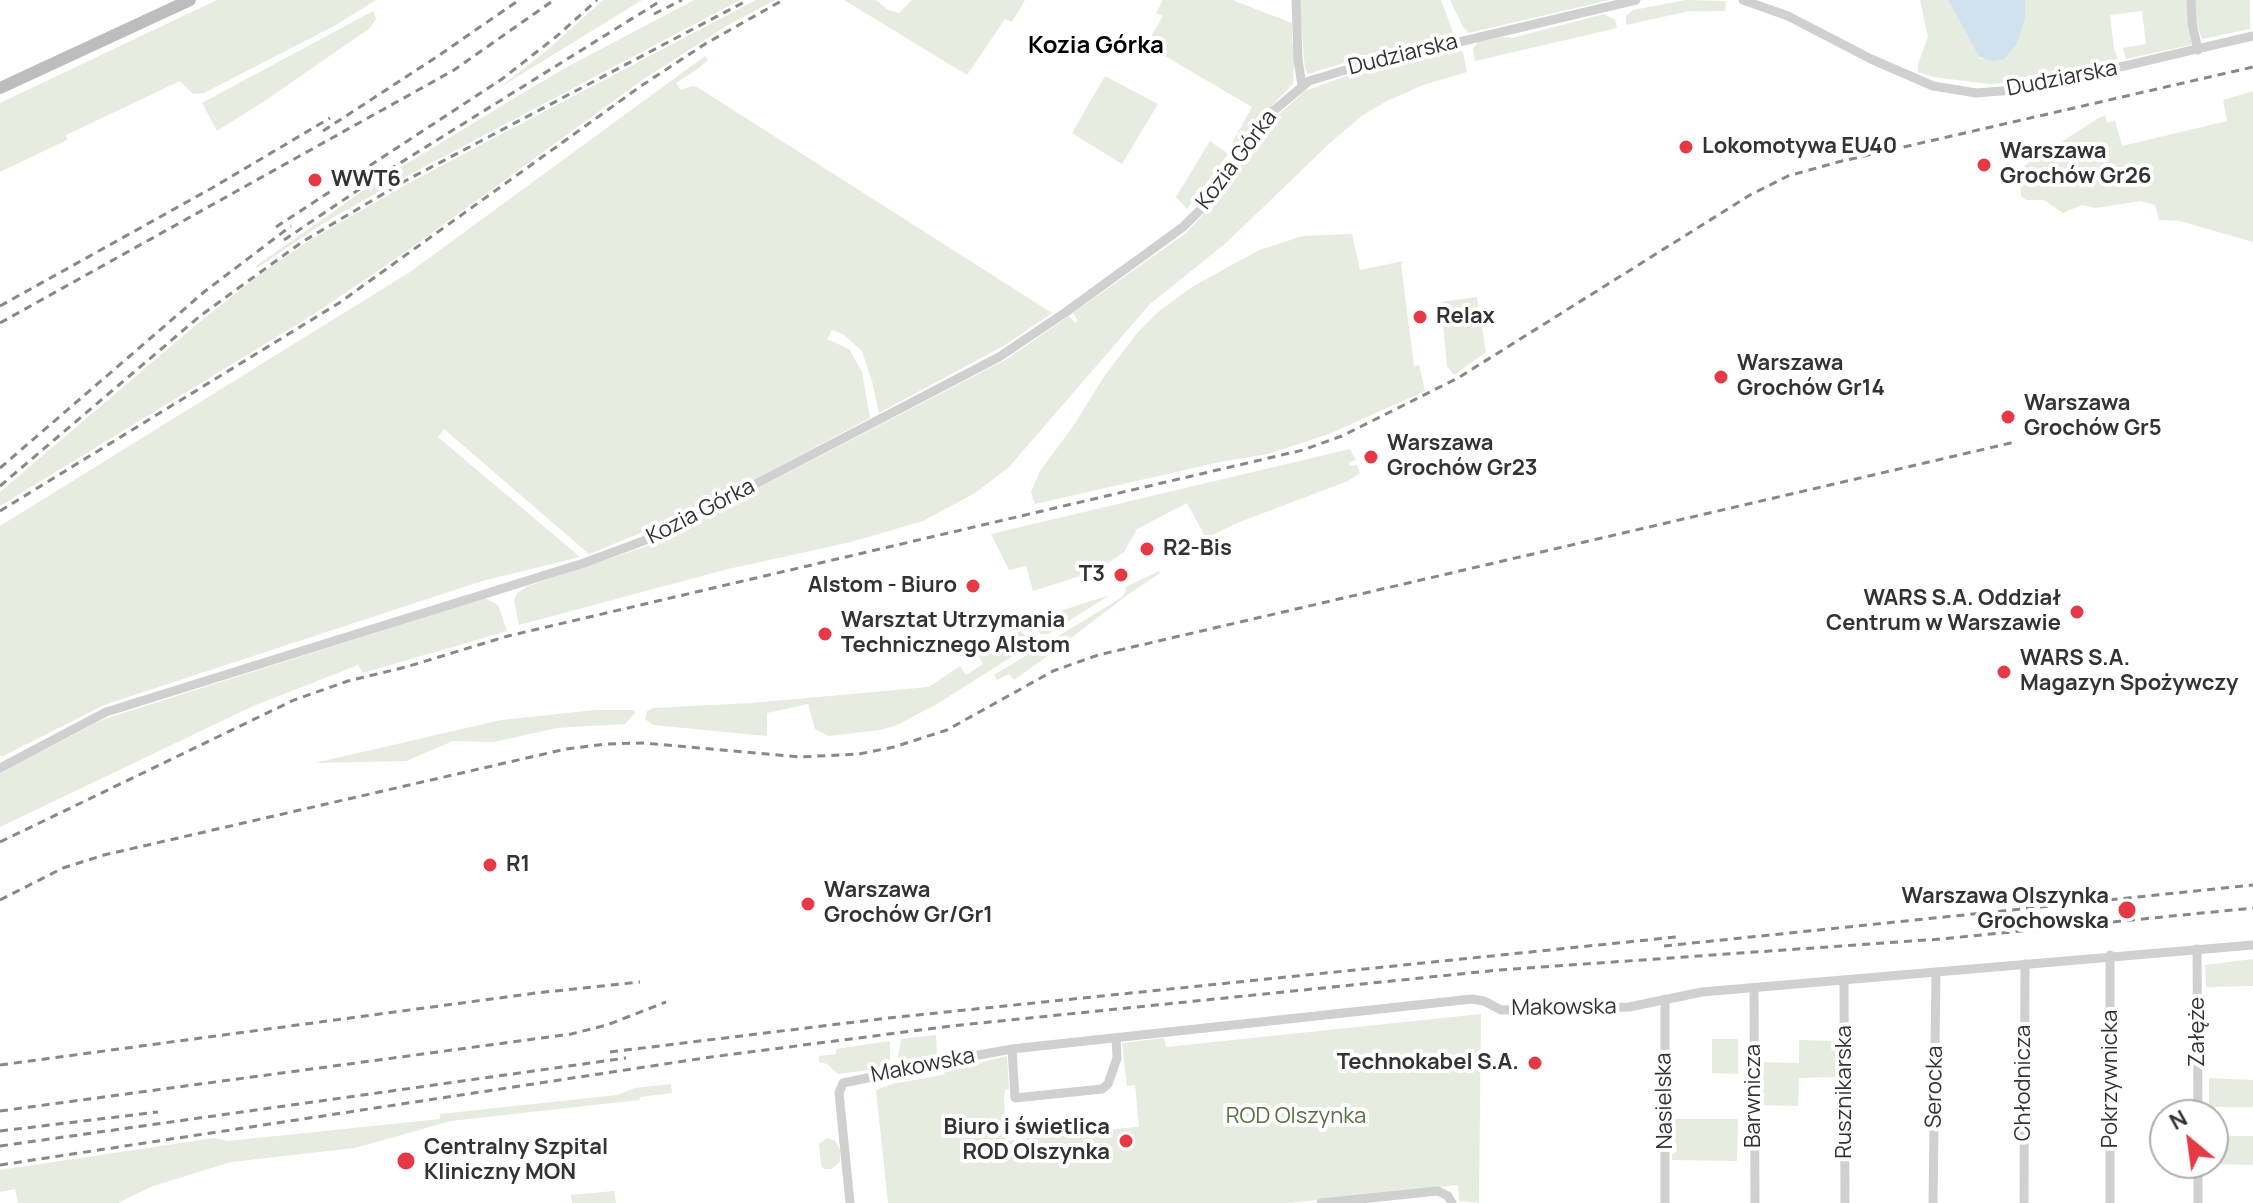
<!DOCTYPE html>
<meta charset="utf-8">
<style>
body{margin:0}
#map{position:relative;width:2253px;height:1203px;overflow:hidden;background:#fff;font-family:Manrope,sans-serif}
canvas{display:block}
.north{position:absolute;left:2149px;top:1099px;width:80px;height:80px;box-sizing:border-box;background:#fff;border:2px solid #adadad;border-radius:50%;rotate:331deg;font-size:22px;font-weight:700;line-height:32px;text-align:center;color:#333}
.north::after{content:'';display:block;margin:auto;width:28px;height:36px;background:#e63946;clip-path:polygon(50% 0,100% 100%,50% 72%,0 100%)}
</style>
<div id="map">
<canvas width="2253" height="1203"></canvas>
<div class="north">N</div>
</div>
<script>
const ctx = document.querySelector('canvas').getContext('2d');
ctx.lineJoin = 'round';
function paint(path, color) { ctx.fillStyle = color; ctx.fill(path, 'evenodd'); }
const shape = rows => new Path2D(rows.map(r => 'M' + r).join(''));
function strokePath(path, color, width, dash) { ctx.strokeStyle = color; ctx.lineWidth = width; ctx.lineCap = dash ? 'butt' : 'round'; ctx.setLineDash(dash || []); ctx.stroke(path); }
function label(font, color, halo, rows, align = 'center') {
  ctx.font = font + ' Manrope,sans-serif'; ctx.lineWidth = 8; ctx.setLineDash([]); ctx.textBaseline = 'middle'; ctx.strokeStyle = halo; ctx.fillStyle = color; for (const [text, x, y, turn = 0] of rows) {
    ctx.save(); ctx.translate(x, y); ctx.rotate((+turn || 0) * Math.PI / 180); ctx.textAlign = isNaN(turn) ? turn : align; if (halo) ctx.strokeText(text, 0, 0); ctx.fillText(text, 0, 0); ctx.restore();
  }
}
const green = shape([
 [217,0,376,0,334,26,204,93,193,94,180,81,66,135,67,140,0,172,0,103],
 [603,0,642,0,499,88,545,52],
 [694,0,740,0,401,179,322,224,257,268,256,266,367,188,521,94,567,67],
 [756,0,775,0,730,24,645,78,407,251,314,314,0,506,0,492,197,324,263,272,310,240,407,184],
 [844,0,876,0,888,10,899,13,912,0,1025,0,1012,22,1005,19,967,75],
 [1163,0,1232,0,1292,23,1292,43,1295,45,1293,84,1266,112,1238,147,1232,143,1252,107,1146,45,1163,16,1156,13],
 [1299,0,1441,0,1454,35,1451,38,1350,61,1308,74,1305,69],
 [1450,0,1610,0,1469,33,1463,27],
 [1686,0,1726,1,1725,11,1690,11,1626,25,1626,16,1633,10],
 [1920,0,1948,0,1980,59,1992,58,2018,0,2187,0,2187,21,2193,41,2191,45,2126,59,2123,48,2146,44,2142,11,2110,15,2114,49,2118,59,2009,83,1988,84,1934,77,1918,72,1918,64,1928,37],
 [2195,0,2250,0,2250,29,2202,39,2195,18],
 [373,11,376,19,370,28,266,100,217,131,202,103],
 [1604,14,1615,20,1617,28,1475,61,1473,49,1478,42,1503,37,1512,38],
 [1454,48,1463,52,1467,72,1423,85,1387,101,1363,115,1331,142,1226,243,1150,304,1009,467,975,493,923,521,851,542,728,569,519,625,514,600,517,593,528,586,647,546,1007,359,1069,316,1075,323,1078,321,1073,313,1186,233,1210,207,1278,115,1305,91,1360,71],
 [705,56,708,60,699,68,676,83,681,90,692,86,697,87,1052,313,1005,345,879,413,872,381,862,351,843,334,832,330,827,339,849,349,862,372,870,418,695,511,589,554,444,429,438,437,580,557,482,581,104,705,3,756,0,755,0,526,410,272],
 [1105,76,1158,104,1122,164,1072,133],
 [2253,91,2253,242,2180,221,2159,220,2155,205,2140,201,2096,208,2082,205,2063,213,2044,200,2026,200,2021,196,2020,177,2025,165,2097,119,2105,115,2107,123,2115,120,2122,146,2227,121,2223,100],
 [1210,141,1228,154,1187,209,1176,197],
 [1352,234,1360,270,1403,261,1401,265,1414,366,1419,365,1425,391,1329,434,1268,454,1220,462,1035,504,1031,492,1040,471,1072,428,1105,375,1138,332,1158,312,1192,287,1259,250,1303,236],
 [1477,297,1486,352,1454,375,1447,366,1441,302],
 [1350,449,1356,460,1349,462,1350,466,1357,465,1360,473,1348,481,1237,523,1206,538,1187,503,1137,529,1124,552,1096,571,1033,591,1026,566,1009,570,991,534],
 [1159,571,1160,573,1130,593,1042,660,1014,680,1009,674,997,680,994,675,1116,601,1124,595,1126,587],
 [1110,595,1048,634,1041,634,1036,629,1037,620,1041,617],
 [485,598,498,605,507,631,363,673,358,665,251,707,0,827,0,773,104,719],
 [1020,631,1028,637,1024,649,937,704,897,725,880,730,828,736,815,729,808,704,767,713,767,736,653,725,645,719,647,711,653,708,751,703,929,687,960,666,966,675,983,664,978,655],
 [595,710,634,710,635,713,625,724,557,728,493,742,453,741,406,761,315,763,501,720],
 [2253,959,2253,986,2206,987,2205,965],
 [1481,1014,1479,1203,1459,1201,1458,1185,1290,1203,888,1203,876,1090,892,1084,943,1075,946,1071,1007,1056,1009,1089,1005,1090,1004,1097,1006,1141,1136,1127,1139,1127,1135,1085,1127,1086,1122,1043,1164,1038,1166,1047],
 [936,1035,937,1058,899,1065,898,1057,901,1039],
 [1712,1039,1738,1039,1738,1074,1712,1073],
 [1799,1040,1837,1041,1838,1077,1799,1078,1798,1106,1760,1105,1760,1062,1799,1063],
 [890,1041,890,1060,885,1068,838,1074,827,1064,819,1062,819,1056,836,1054,836,1049],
 [2209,1078,2253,1080,2253,1107,2209,1107],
 [671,1084,672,1093,640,1097,639,1100,451,1121,355,1148,231,1162,153,1186,118,1203,18,1203,15,1189,0,1192,0,1170,214,1138,228,1141,440,1119,440,1114,617,1095,635,1088],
 [1672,1119,1738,1119,1737,1161,1672,1160,1672,1154,1677,1151,1676,1142,1672,1140],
 [2213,1136,2253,1136,2253,1165,2209,1164,2213,1163],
 [827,1138,835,1141,840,1149,840,1162,831,1169,824,1169,821,1165,819,1144],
 [614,1191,616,1203,572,1203,571,1195]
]);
const water = shape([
 [1948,0,2025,0,2025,19,2017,43,2004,59,1992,61,1979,57]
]);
const street = shape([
 [1296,0,1298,60,1302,85],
 [1743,0,1788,16,1871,59,1933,86,1976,93,2026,89,2253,36],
 [2191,0,2192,23,2198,50],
 [0,768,106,712,584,563,654,537,999,357,1066,312,1183,227,1204,206,1272,112,1309,81,1362,65,1636,0],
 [2197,949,2198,1115],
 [2110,955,2110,1203],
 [1844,981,1845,1203],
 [1754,988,1755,1203],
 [1665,999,1665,1203],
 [1012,1049,1015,1098,1102,1089,1108,1084,1117,1058,1116,1038],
 [2198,1163,2198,1203],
 [850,1203,839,1093,843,1083,973,1056,1012,1049,1472,999,1484,1001,1501,1010,1629,1007,1702,992,2253,945],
 [1321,1203,1438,1191,1448,1196,1452,1203],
 [1933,1203,1936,972],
 [2024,1203,2025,964]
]);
const secondary = shape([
 [0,88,190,0]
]);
const rail = shape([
 [654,14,682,0],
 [323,131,438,56,519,0],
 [276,227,502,79,557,36,597,0],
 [284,240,376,178,662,0],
 [0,306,212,188,330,118],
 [0,323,454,70,554,0],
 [0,468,204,292,291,226],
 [0,486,200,316,302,242,405,181,748,0],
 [0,511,339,303,641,86,705,44,783,0],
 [0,842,294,700,348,681,406,667,508,636,1303,450,1342,436,1458,378,1750,195,1788,176,1838,162,2253,67],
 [0,900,63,868,104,855,566,749,606,744,643,743,800,757,859,754,894,747,947,730,1053,671,1098,655,2015,442],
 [1664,946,2253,885],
 [610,1052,888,1018,1676,937],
 [0,1065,536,993,640,982],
 [0,1111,571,1034,607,1025,666,1002],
 [0,1131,158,1112],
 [0,1146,626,1058],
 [0,1165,711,1057,951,1026,1499,970,1941,939,2253,908]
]);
const markers = [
 [1686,147,8,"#e63946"],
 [1984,165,8,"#e63946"],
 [315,180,8,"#e63946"],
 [1420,317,8,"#e63946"],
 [1721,377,8,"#e63946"],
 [2008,417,8,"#e63946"],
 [1371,457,8,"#e63946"],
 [1147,549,8,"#e63946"],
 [1121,575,8,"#e63946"],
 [973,586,8,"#e63946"],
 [2077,612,8,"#e63946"],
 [825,634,8,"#e63946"],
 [2004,672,8,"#e63946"],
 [490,865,8,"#e63946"],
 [808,904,8,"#e63946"],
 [2127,910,10,"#e63946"],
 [1535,1063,8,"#e63946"],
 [1126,1141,8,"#e63946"],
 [406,1161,10,"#e63946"]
];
const streetNames = [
 ["Dudziarska",1403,55,-14],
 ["Dudziarska",2062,79,-11],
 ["Kozia Górka",1237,160,-53],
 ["Kozia Górka",701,512,-27],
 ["Makowska",1564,1008,-1],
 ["Załęże",2198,1032,-90],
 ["Makowska",923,1066,-11],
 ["Pokrzywnicka",2111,1079,-90],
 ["Chłodnicza",2024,1083,-90],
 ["Serocka",1935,1087,-89],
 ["Rusznikarska",1845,1092,-90],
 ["Barwnicza",1754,1096,-90],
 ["Nasielska",1665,1101,-91]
];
const poiNames = [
 ["Lokomotywa EU40",1702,147],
 ["Warszawa",2000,152],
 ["Grochów Gr26",2000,177],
 ["WWT6",331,180],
 ["Relax",1436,317],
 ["Warszawa",1737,364],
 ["Grochów Gr14",1737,389],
 ["Warszawa",2024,404],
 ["Grochów Gr5",2024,429],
 ["Warszawa",1387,444],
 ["Grochów Gr23",1387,469],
 ["R2-Bis",1163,549],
 ["T3",1105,575,"right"],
 ["Alstom - Biuro",957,586,"right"],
 ["WARS S.A. Oddział",2061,599,"right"],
 ["Centrum w Warszawie",2061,624,"right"],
 ["Warsztat Utrzymania",841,621],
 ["Technicznego Alstom",841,646],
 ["WARS S.A.",2020,659],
 ["Magazyn Spożywczy",2020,684],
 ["R1",506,865],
 ["Warszawa",824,891],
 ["Grochów Gr/Gr1",824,916],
 ["Warszawa Olszynka",2109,897,"right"],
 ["Grochowska",2109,922,"right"],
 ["Technokabel S.A.",1519,1063,"right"],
 ["Biuro i świetlica",1110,1128,"right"],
 ["ROD Olszynka",1110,1153,"right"],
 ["Centralny Szpital",424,1148],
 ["Kliniczny MON",424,1173]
];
const parkNames = [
 ["ROD Olszynka",1296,1117]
];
const neighbourhoodNames = [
 ["Kozia Górka",1096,46]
];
paint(green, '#e6ecdf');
paint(water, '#cfe2ee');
strokePath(street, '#d0d0d0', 9);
strokePath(secondary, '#bdbdbd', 12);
strokePath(rail, '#888', 3, [8, 6]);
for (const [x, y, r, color] of markers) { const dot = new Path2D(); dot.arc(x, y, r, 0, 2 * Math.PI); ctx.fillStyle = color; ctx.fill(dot); strokePath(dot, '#fff', 3); }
label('22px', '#333', '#fff', streetNames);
label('bold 22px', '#333', '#fff', poiNames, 'left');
label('22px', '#56703f', '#fff', parkNames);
label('bold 24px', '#000', '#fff', neighbourhoodNames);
</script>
